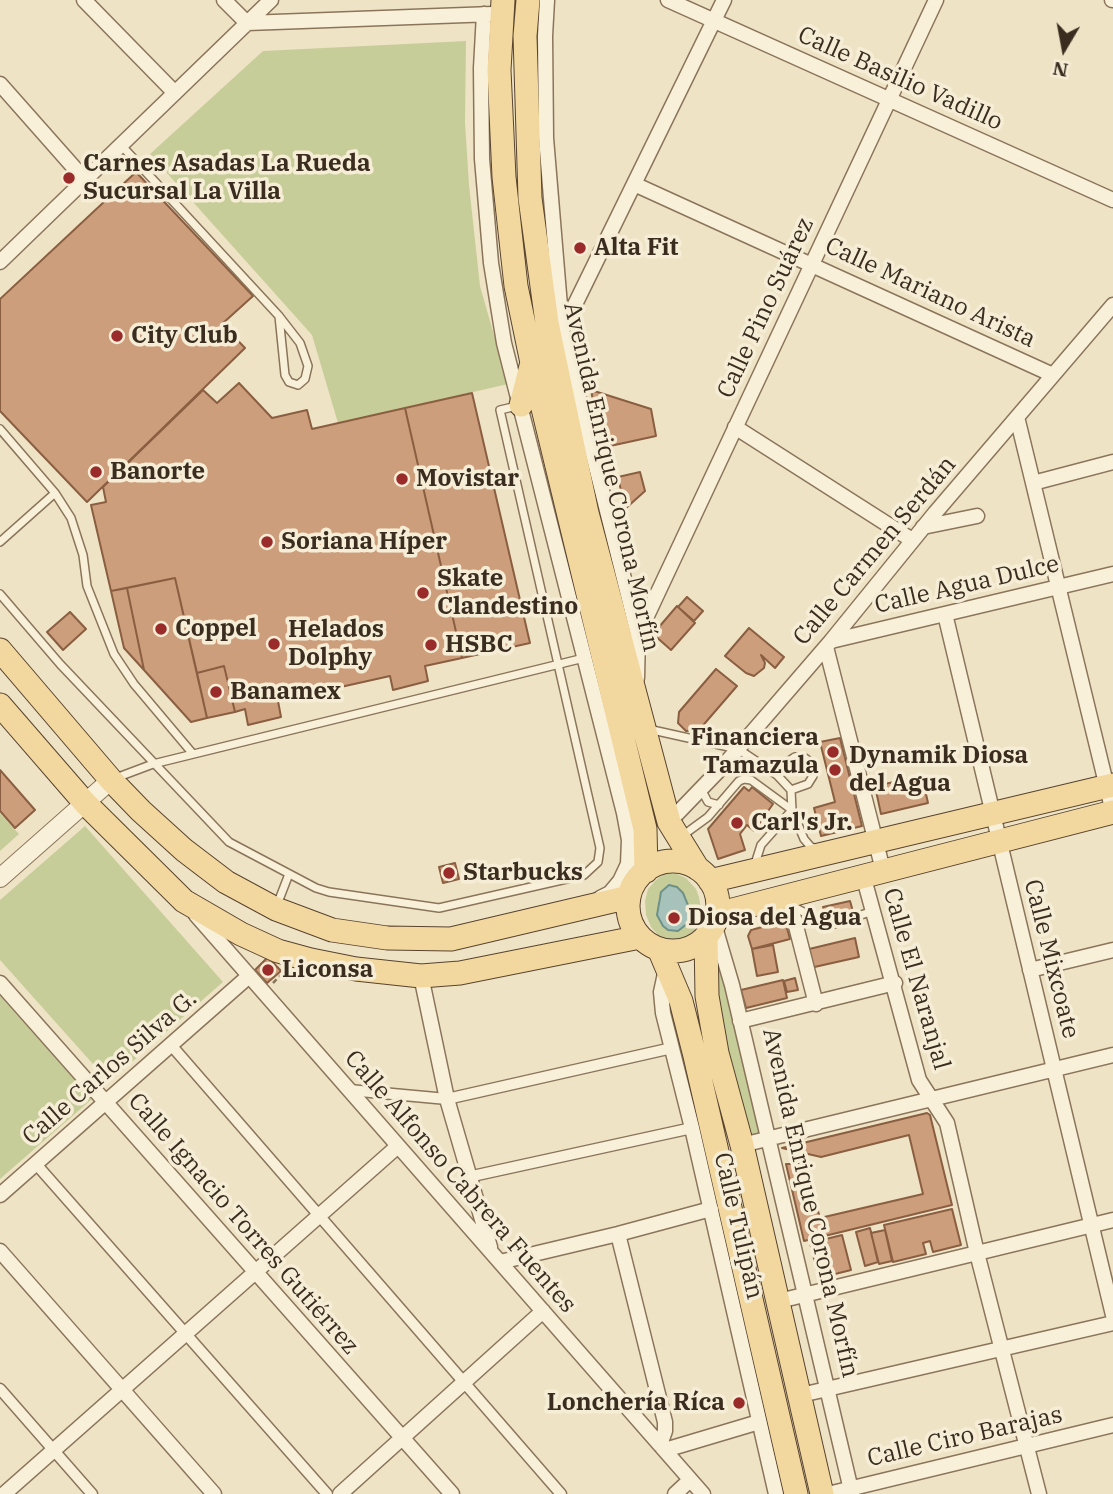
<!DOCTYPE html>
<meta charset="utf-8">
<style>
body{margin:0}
#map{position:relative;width:1113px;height:1494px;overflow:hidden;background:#efe3c6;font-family:"IBM Plex Serif",serif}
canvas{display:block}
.north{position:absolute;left:1029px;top:14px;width:70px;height:70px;-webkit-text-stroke:5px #f6edd6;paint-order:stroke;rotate:190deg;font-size:19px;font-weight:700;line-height:28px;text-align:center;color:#3a2d1f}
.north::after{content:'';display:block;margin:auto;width:24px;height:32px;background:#3a2d1f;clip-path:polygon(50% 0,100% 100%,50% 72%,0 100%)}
</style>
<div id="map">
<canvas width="1113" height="1494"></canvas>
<div class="north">N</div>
</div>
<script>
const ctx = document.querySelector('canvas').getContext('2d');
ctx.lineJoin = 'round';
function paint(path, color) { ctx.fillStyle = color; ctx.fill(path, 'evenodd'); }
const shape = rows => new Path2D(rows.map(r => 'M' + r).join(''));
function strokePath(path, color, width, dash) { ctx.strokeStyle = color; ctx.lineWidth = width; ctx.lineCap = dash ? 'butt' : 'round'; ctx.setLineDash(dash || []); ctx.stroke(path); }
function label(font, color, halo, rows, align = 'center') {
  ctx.font = font + ' "IBM Plex Serif",serif'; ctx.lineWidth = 7; ctx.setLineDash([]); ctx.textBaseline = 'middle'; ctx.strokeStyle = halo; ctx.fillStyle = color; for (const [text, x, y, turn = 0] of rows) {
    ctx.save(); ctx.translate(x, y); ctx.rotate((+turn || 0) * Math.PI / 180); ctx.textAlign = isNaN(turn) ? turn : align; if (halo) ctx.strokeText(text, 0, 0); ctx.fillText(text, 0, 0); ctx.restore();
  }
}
const green = shape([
 [466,41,465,122,469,185,480,286,508,384,338,423,312,335,150,154,263,51],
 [0,813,19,834,0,851],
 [85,826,223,982,109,1082,0,960,0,900],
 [665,874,677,874,686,878,696,889,699,897,701,909,698,924,694,932,680,941,671,941,659,936,651,927,646,915,645,901,648,889,657,879],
 [659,896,686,897,690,910,685,926,663,926,657,915],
 [723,966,759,1135,747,1137,725,1055,715,972,717,968],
 [0,996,92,1099,0,1179]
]);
const water = shape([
 [669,885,677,887,683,893,690,910,688,923,678,931,668,930,663,926,657,915,661,892,669,885]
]);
const building = shape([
 [136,172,253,296,222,324,245,348,87,502,0,411,0,299,136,172],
 [239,383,272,418,307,410,312,429,405,408,462,658,425,666,428,681,393,690,390,676,278,701,281,717,248,725,245,709,235,712,224,666,197,673,175,578,111,591,91,505,106,502,103,487,203,390,217,403,239,383],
 [591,390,651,409,656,436,610,446,606,427,597,422,591,390],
 [472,393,530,643,462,658,405,408,472,393],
 [640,472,645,491,625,509,618,477,640,472],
 [175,578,207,718,191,722,144,670,127,588,175,578],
 [127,588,144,670,124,648,111,591,127,588],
 [687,597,703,611,694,621,678,607,687,597],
 [677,606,695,623,671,650,653,634,677,606],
 [70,612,86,629,63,650,47,632,70,612],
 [749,628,784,657,775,668,761,655,765,663,764,668,754,676,746,673,725,656,749,628],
 [224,666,235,712,207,718,197,673,224,666],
 [716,669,737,686,699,730,686,731,678,723,679,712,716,669],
 [840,738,862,826,821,836,814,808,835,802,820,742,840,738],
 [0,770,35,810,15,828,0,811,0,770],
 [922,776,928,803,881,814,875,786,922,776],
 [744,787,749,791,752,787,773,804,754,831,747,825,740,834,745,850,718,859,708,829,744,787],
 [455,863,459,879,443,883,439,867,455,863],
 [850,901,854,915,827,922,823,907,850,901],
 [785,921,790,939,752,949,748,936,751,930,785,921],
 [855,938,859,957,810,968,805,950,855,938],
 [773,945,778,972,757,976,752,949,773,945],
 [268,957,281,971,267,983,255,970,268,957],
 [795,978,798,990,787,992,784,981,795,978],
 [783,980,787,998,746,1008,741,990,783,980],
 [927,1113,930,1115,952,1205,804,1241,786,1164,801,1164,813,1213,818,1211,820,1218,923,1194,909,1135,821,1157,782,1148,927,1113],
 [952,1209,961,1245,933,1252,930,1241,923,1243,926,1254,893,1262,884,1225,952,1209],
 [870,1228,878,1262,865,1266,856,1232,870,1228],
 [885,1230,892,1261,879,1264,871,1233,885,1230],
 [842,1235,851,1270,819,1278,810,1243,842,1235]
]);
const path = shape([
 [273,983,286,970]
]);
const service = shape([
 [121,145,279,316,300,343,308,366,305,379,298,385,289,382,285,375,279,316],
 [0,429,55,493,71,518,83,555,87,586,114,654,134,684,193,754],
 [0,542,55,493],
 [0,594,60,664,229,842,316,888,329,892,439,908,584,875,598,862,600,848,500,410,517,406],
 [648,729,738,749,777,775],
 [795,757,805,758,809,761,813,776,808,784,791,790,777,775,783,765,795,757],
 [113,779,153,764,584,658],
 [701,789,708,802,719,805],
 [791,790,792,810,804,839,810,846,817,850],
 [682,836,708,817,739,781,744,779,751,780,792,810,761,845,754,867],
 [277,905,289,874],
 [791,905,828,926,873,911]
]);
const pedestrian = shape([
 [171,1045,561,1494],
 [349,1090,447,1099,672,1048],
 [36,1164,327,1494],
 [468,1177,692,1128],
 [0,1389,92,1494]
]);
const minor = shape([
 [84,0,175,93],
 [224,0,247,23,493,14],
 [547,0,545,36,546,138,562,330,638,635,637,678],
 [668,0,1113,200],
 [1112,0,1113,0],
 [484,14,481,68,482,159,491,263,504,343,624,813,645,829],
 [0,84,85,180],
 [634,184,1053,375],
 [0,262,271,0],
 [563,329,724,0],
 [1017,417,1113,812],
 [735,427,912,540],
 [1033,483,1113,462],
 [923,527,977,516],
 [945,614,1113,1315],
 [638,635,936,0],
 [831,641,1113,574],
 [826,647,883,870],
 [669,822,724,765,831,641,935,513,1113,305],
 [863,875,919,1080,947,1123,977,1253,1039,1494],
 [788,895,816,1004],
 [600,898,610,893,620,881,628,864,629,840,624,813],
 [196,915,703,1494],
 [714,924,732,985,852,1494],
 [666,969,661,992,663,1013,692,1128,776,1494],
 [1030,970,1113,950],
 [421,976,447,1099,490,1247],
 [0,983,452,1494],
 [740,1021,895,983],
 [742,1145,1113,1055],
 [0,1195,249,976],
 [618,1234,665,1422,665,1431,660,1445],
 [0,1251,214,1494],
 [500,1262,618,1234,711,1209],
 [779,1301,1113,1220],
 [801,1395,1113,1323],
 [665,1450,759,1422],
 [4,1494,398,1146],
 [340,1494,543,1311],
 [675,1494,690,1480],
 [828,1494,1113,1425]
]);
const tertiary = shape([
 [0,878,111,780]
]);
const primary = shape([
 [503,0,499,70,504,177,516,286,532,363,645,829,646,871],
 [528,0,525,36,530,198,547,323,587,513,669,822,698,869],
 [521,405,531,366],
 [0,650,111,780,141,811,184,850,226,882,276,909,332,930,387,938,451,939,629,897],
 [0,705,85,803,184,901,241,934,278,951,311,960,356,969,421,976,460,973,640,937],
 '628 906a45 45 0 1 1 90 0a45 45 0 1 1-90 0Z',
 [710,881,1113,785],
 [717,914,1113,812],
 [706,936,707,996,717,1053,742,1145,822,1494],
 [659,949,681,1001,695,1056,796,1494]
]);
const markers = [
 [69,178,7,"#9a2b2b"],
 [580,248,7,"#9a2b2b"],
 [117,336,7,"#9a2b2b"],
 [96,472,7,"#9a2b2b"],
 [402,479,7,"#9a2b2b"],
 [267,542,7,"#9a2b2b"],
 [423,593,7,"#9a2b2b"],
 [161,629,7,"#9a2b2b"],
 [274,644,7,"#9a2b2b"],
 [431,645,7,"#9a2b2b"],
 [216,692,7,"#9a2b2b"],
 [833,752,7,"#9a2b2b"],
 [835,770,7,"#9a2b2b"],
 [737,823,7,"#9a2b2b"],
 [449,873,7,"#9a2b2b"],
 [674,918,7,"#9a2b2b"],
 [268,970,7,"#9a2b2b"],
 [739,1403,7,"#9a2b2b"]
];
const streetNames = [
 ["Calle Basilio Vadillo",900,79,24],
 ["Calle Mariano Arista",930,293,25],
 ["Calle Pino Suárez",766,308,-65],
 ["Avenida Enrique Corona Morfín",611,477,77],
 ["Calle Carmen Serdán",875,551,-50],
 ["Calle Agua Dulce",967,585,-13],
 ["Calle Mixcoate",1051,959,76],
 ["Calle El Naranjal",916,979,74],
 ["Calle Carlos Silva G.",110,1068,-41],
 ["Calle Alfonso Cabrera Fuentes",460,1182,49],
 ["Avenida Enrique Corona Morfín",810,1203,77],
 ["Calle Ignacio Torres Gutiérrez",243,1224,49],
 ["Calle Tulipán",738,1226,77],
 ["Calle Ciro Barajas",965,1437,-13]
];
const poiNames = [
 ["Carnes Asadas La Rueda",83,164],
 ["Sucursal La Villa",83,192],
 ["Alta Fit",594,248],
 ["City Club",131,336],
 ["Banorte",110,472],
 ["Movistar",416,479],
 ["Soriana Híper",281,542],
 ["Skate",437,579],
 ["Clandestino",437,607],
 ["Coppel",175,629],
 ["Helados",288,630],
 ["Dolphy",288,658],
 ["HSBC",445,645],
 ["Banamex",230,692],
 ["Financiera",819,738,"right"],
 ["Tamazula",819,766,"right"],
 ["Dynamik Diosa",849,756],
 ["del Agua",849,784],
 ["Carl's Jr.",751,823],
 ["Starbucks",463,873],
 ["Diosa del Agua",688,918],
 ["Liconsa",282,970],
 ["Lonchería Ríca",725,1403,"right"]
];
paint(green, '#c7cd99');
paint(water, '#a7c2ba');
strokePath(water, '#6e9188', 2);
paint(building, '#cd9e7c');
strokePath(building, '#8a5e41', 2);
strokePath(service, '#8a755b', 10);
strokePath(pedestrian, '#8a755b', 13);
strokePath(minor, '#8a755b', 17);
strokePath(tertiary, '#8a755b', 20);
strokePath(primary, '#58432f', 25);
strokePath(path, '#8a755b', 2.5, [5, 3.5]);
strokePath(service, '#f9f0da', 7);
strokePath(pedestrian, '#f9f0da', 10);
strokePath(minor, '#f9f0da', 14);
strokePath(tertiary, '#f9f0da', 18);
strokePath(primary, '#f2d89e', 23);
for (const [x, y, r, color] of markers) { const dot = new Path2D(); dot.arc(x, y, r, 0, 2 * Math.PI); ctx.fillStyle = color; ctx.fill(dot); strokePath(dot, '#f6edd6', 2.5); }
label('24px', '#3a2d1f', '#f6edd6', streetNames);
label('bold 24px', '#3a2d1f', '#f6edd6', poiNames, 'left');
</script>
